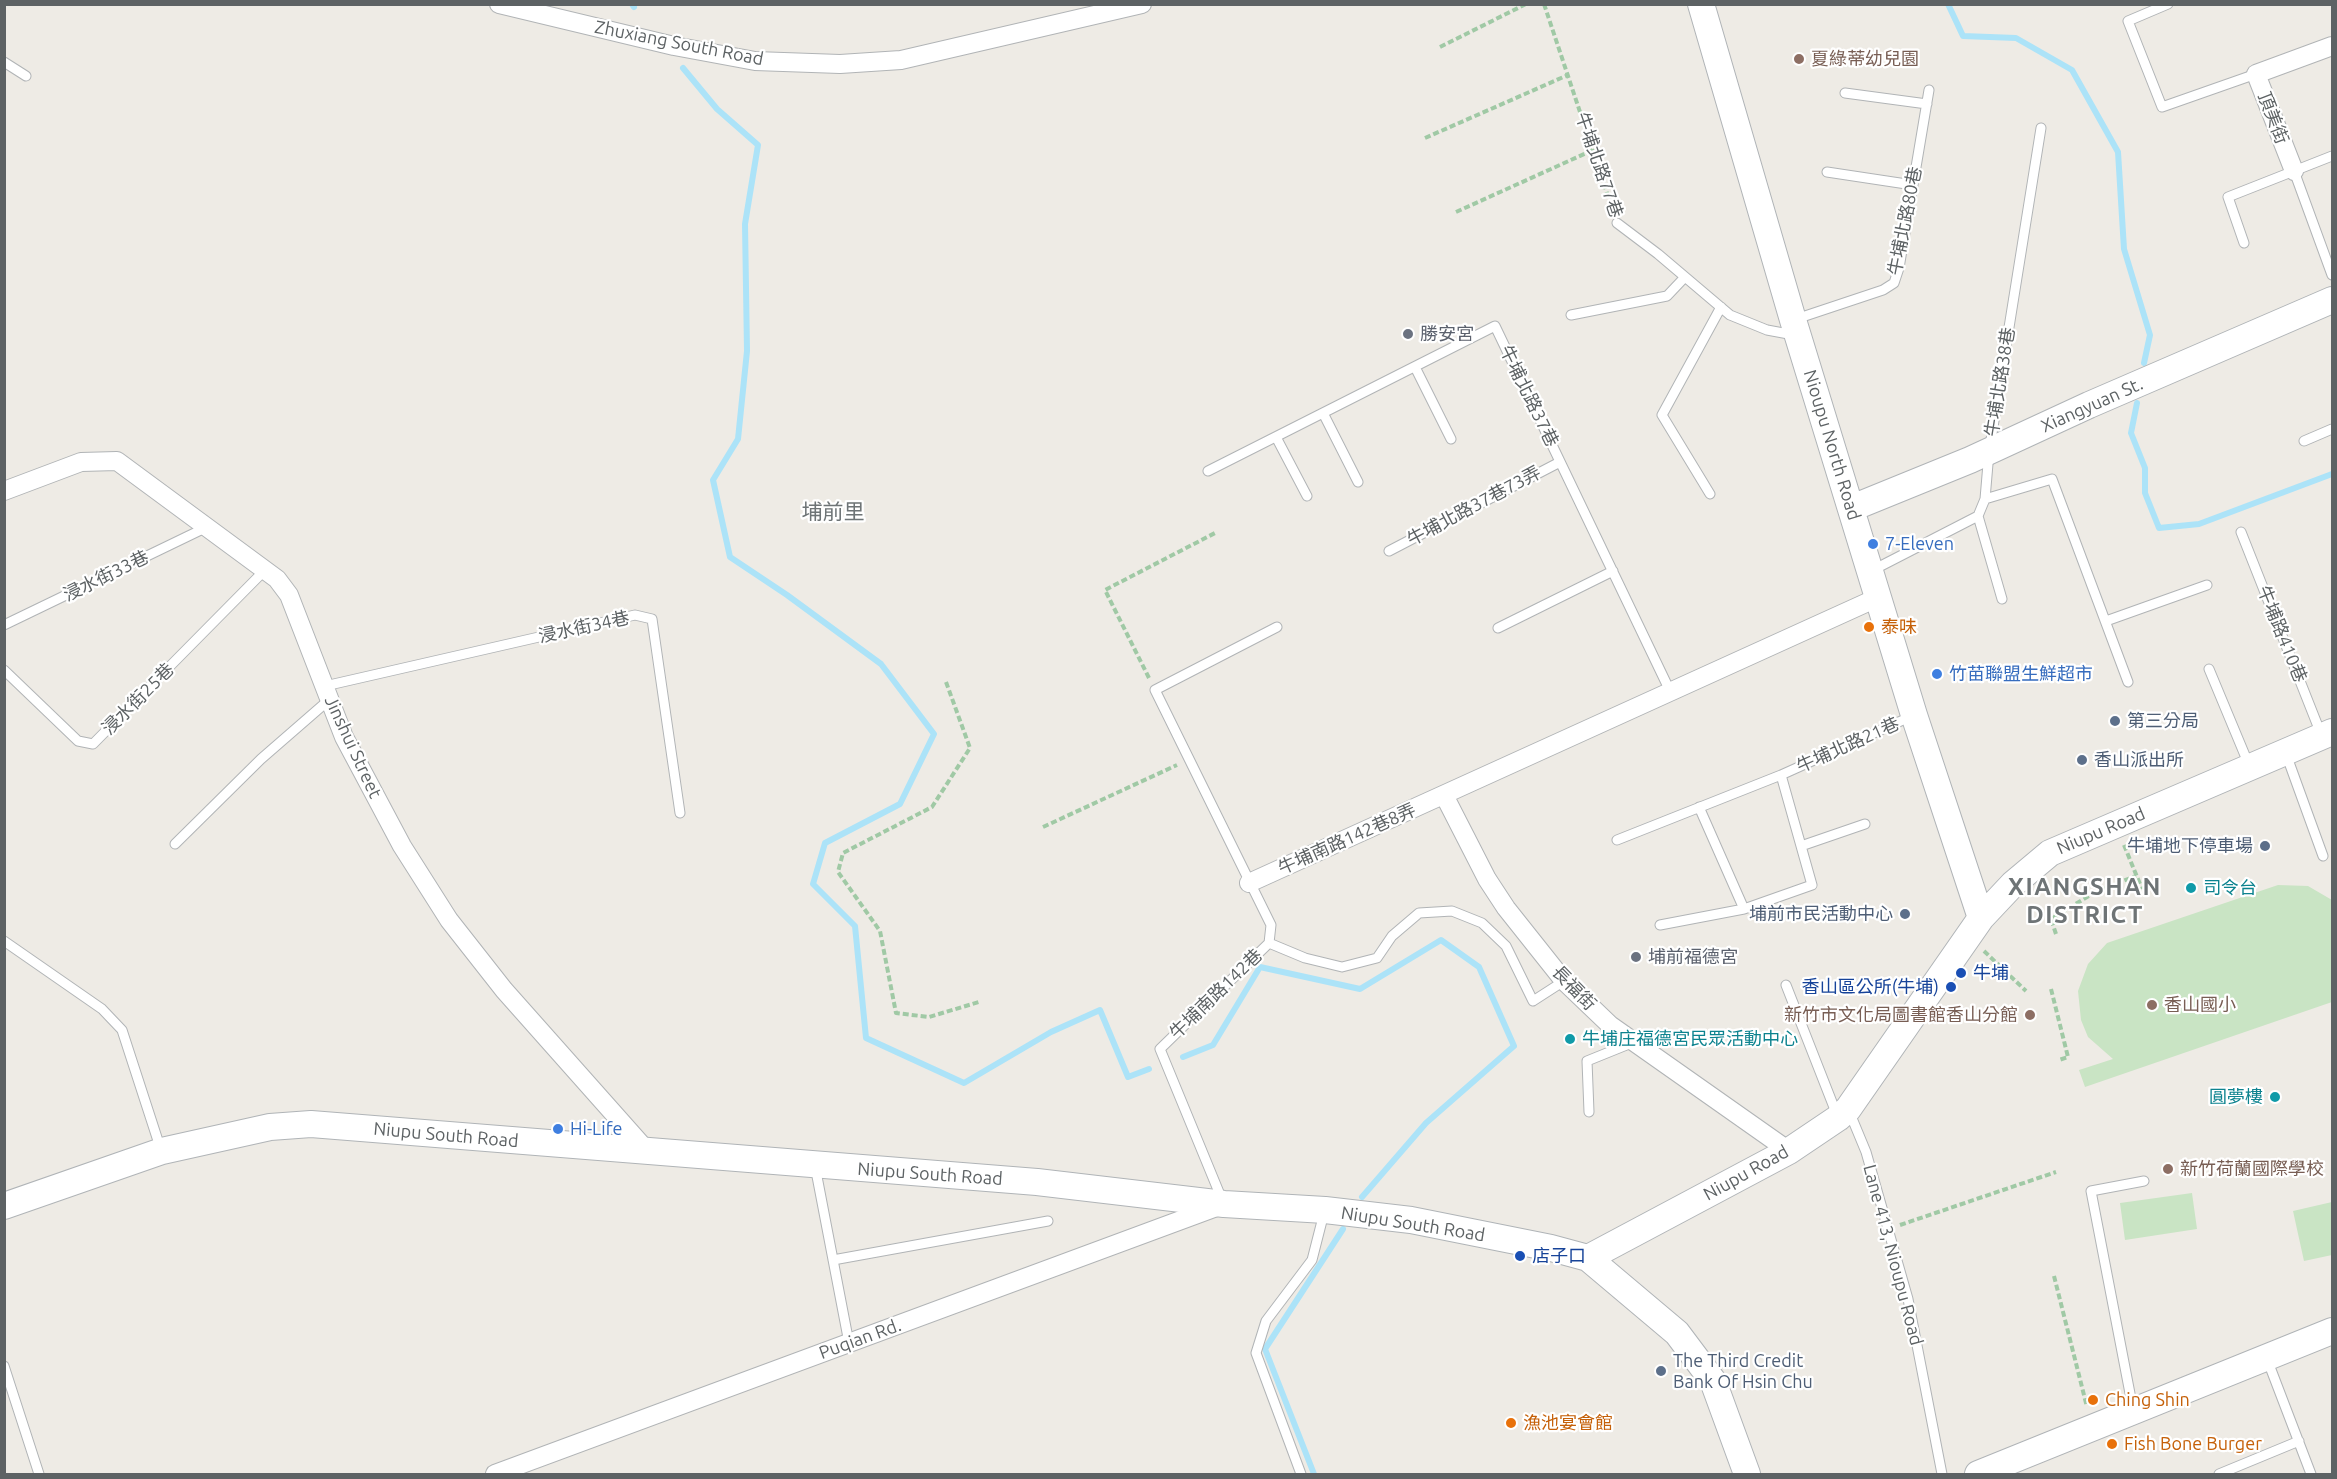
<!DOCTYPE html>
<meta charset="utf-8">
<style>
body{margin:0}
#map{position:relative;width:2337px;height:1479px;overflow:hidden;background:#eeebe5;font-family:Ubuntu,sans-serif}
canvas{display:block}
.frame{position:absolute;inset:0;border:6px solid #5d6264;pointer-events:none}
</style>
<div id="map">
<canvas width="2337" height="1479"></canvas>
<div class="frame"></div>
</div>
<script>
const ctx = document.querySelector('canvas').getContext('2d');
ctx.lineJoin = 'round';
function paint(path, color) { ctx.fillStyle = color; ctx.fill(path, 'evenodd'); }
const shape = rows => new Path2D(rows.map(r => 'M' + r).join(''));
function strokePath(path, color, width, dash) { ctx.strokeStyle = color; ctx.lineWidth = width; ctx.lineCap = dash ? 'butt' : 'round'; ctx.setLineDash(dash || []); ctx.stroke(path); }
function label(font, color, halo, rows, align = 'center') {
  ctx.font = font + ' Ubuntu,"Noto Sans TC",sans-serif'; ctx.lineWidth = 4.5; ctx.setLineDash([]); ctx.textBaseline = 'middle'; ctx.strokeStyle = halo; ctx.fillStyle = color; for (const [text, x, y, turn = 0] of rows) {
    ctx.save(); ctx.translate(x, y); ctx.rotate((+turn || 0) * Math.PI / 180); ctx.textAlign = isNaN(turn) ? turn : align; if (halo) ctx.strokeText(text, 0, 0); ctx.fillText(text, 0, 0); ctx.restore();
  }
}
const green = shape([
 [2278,885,2308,886,2332,900,2332,1002,2085,1087,2079,1070,2113,1059,2088,1037,2081,1020,2078,991,2088,964,2107,943],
 [2192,1193,2197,1229,2125,1240,2120,1203],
 [2332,1202,2332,1255,2304,1261,2293,1211]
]);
const stream = shape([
 [632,4,634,7],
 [1948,4,1963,36,2016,38,2072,70,2118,152,2124,249,2150,335,2144,363],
 [683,68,717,109,758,145,745,224,747,351,738,439,713,480,730,557,787,595,881,664,934,734,900,804,825,843,813,884,855,926,866,1038,964,1083,1051,1032,1100,1010,1128,1077,1149,1069],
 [2137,403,2131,433,2145,468,2145,493,2159,528,2199,524,2332,474],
 [1183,1057,1213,1045,1260,967,1360,989,1441,940,1479,967,1514,1046,1426,1123,1362,1197],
 [1314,1474,1265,1349,1343,1229]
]);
const path = shape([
 [1544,4,1613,211],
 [1440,47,1526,4],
 [1425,138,1568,75],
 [1456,212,1593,150],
 [1149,678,1105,590,1215,533],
 [946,682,970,748,932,807,843,853,838,872,880,931,896,1013,929,1017,979,1002],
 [1043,827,1177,765],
 [2124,845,2142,889],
 [2056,934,2051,919,2097,891,2136,876],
 [1984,951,2026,991],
 [2051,989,2068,1057,2059,1060],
 [1900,1225,2056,1172],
 [2054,1276,2087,1407]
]);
const lane = shape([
 [2168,4,2128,21,2162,107,2256,74],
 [4,62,26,76],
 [1845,93,1927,104],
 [2294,171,2332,275],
 [1827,172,1913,185],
 [1617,223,1658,254,1730,315,1767,330,1794,335],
 [2244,243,2228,197,2332,156],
 [1571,315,1667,296,1685,277],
 [1796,319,1883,290,1894,283,1899,268,1929,90],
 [1415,367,1451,439],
 [1323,413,1358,482],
 [1276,437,1307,496],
 [2304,441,2332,429],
 [1208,471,1495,326,1670,691],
 [1710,494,1662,415,1721,307],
 [1985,499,2052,479,2128,682],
 [1978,516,2002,599],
 [2241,532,2321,734],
 [1389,551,1560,462],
 [1871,571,1978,516,1985,499,1989,452,2041,128],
 [2106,621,2207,585],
 [4,625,207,527],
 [1498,628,1613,571],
 [2209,669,2249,765],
 [4,670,78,741,93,744,265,570],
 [325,686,635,615,652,619,680,813],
 [2286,754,2323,856],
 [1699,807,1744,909,1812,885,1781,775],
 [1617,840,1781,775,1912,716],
 [175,844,261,759,330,699],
 [1801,846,1865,824],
 [1660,925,1744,909],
 [4,941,102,1009,122,1030,161,1150],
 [1269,943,1305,958,1342,967,1377,958,1392,936,1419,913,1452,911,1482,923,1506,946,1533,1001,1564,981],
 [1786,985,1837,1115],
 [1849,1111,1866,1152,1908,1299,1942,1474],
 [1589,1112,1587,1061,1634,1042],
 [815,1166,849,1343],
 [1223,1202,1160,1049,1269,943,1271,925,1155,690,1277,627],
 [833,1260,1048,1221],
 [2267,1359,2311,1474],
 [4,1366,39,1474],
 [2133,1409,2091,1191,2144,1181],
 [1301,1474,1256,1353,1266,1321,1312,1260,1324,1213],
 [2219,1474,2299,1441]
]);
const street = shape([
 [499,4,674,46,755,61,840,64,901,60,1142,4],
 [2294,171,2256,74,2332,46],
 [4,491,81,462,117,461,277,579,289,595,344,737,402,846,449,920,504,990,647,1151],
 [1444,795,1487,879,1506,908,1564,981,1610,1025,1789,1151],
 [1249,883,1879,597],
 [495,1474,1219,1206]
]);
const secondary = shape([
 [1701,4,1793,320,1914,715,1981,918],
 [1852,508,1970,460,2089,405,2332,300],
 [4,1206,162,1151,270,1127,311,1124,1037,1182,1224,1204,1325,1210,1411,1220,1551,1248,1588,1258,1677,1333,1713,1381,1747,1474],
 [1588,1258,1789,1151,1838,1118,1848,1109,1981,918,2013,884,2050,853,2332,732],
 [1978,1474,2332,1331]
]);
const markers = [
 [1799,59,6,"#8d6e63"],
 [1408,334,6,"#6b7280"],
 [1873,544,6,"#3f7fe0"],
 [1869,627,6,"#e8710a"],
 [1937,674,6,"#3f7fe0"],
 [2115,721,6,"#5c6f8a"],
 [2082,760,6,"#5c6f8a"],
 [2265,846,6,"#5c6f8a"],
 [2191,888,6,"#0f9aa8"],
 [1905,914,6,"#5c6f8a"],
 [1636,957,6,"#6b7280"],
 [1961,973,6,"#1a4fb4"],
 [1951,987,6,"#1a4fb4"],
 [2152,1005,6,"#8d6e63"],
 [2030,1015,6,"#8d6e63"],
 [1570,1039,6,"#0f9aa8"],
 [2275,1097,6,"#0f9aa8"],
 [558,1129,6,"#3f7fe0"],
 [2168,1169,6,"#8d6e63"],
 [1520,1256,6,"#1a4fb4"],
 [1661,1371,6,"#5c6f8a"],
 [2093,1400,6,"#e8710a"],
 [1511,1423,6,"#e8710a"],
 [2112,1444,6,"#e8710a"]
];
const streetNames = [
 ["Zhuxiang South Road",679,43,11],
 ["頂美街",2273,118,69],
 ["牛埔北路77巷",1599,165,71],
 ["牛埔北路80巷",1905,221,-79],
 ["牛埔北路38巷",2000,382,-81],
 ["牛埔北路37巷",1529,396,64],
 ["Xiangyuan St.",2092,405,-24],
 ["Nioupu North Road",1832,445,73],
 ["牛埔北路37巷73弄",1474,506,-28],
 ["浸水街33巷",106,576,-26],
 ["浸水街34巷",584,627,-12],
 ["牛埔路410巷",2282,634,68],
 ["浸水街25巷",138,699,-45],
 ["牛埔北路21巷",1848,745,-24],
 ["Jinshui Street",353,747,65],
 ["Niupu Road",2101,831,-23],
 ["牛埔南路142巷8弄",1347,839,-24],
 ["長福街",1574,988,46],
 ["牛埔南路142巷",1216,994,-44],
 ["Niupu South Road",446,1135,5],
 ["Niupu Road",1746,1173,-29],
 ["Niupu South Road",930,1174,4],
 ["Niupu South Road",1413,1224,9],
 ["Lane 413, Nioupu Road",1893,1255,75],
 ["Puqian Rd.",860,1339,-20]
];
const educationNames = [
 ["夏綠蒂幼兒園",1811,59],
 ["香山國小",2164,1005],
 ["新竹市文化局圖書館香山分館",2018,1015,"right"],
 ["新竹荷蘭國際學校",2180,1169]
];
const worshipNames = [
 ["勝安宮",1420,334],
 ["埔前福德宮",1648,957]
];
const shopNames = [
 ["7-Eleven",1885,544],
 ["竹苗聯盟生鮮超市",1949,674],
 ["Hi-Life",570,1129]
];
const foodNames = [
 ["泰味",1881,627],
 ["Ching Shin",2105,1400],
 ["漁池宴會館",1523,1423],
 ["Fish Bone Burger",2124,1444]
];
const serviceNames = [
 ["第三分局",2127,721],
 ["香山派出所",2094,760],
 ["牛埔地下停車場",2253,846,"right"],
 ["埔前市民活動中心",1893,914,"right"],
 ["The Third Credit",1673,1361],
 ["Bank Of Hsin Chu",1673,1382]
];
const cultureNames = [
 ["司令台",2203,888],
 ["牛埔庄福德宮民眾活動中心",1582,1039],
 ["圓夢樓",2263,1097,"right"]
];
const transitNames = [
 ["牛埔",1973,973],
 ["香山區公所(牛埔)",1939,987,"right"],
 ["店子口",1532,1256]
];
const quarterNames = [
 ["埔前里",833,512]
];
const districtNames = [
 ["XIANGSHAN",2085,887],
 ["DISTRICT",2085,915]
];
paint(green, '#c9e4c4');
strokePath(stream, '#ace3f8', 6);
strokePath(lane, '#b1b4b6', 11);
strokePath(street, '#b1b4b6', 20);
strokePath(secondary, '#b0b4b7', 28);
strokePath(path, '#a0c9a5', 4, [6, 3]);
strokePath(lane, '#fff', 9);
strokePath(street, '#fff', 18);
strokePath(secondary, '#fff', 26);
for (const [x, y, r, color] of markers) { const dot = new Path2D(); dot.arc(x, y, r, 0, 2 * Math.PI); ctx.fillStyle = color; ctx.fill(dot); strokePath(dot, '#fff', 2); }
label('18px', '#5d6264', '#fff', streetNames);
label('18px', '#785e54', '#fff', educationNames, 'left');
label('18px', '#5b616d', '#fff', worshipNames, 'left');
label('18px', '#366cbe', '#fff', shopNames, 'left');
label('18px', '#c56008', '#fff', foodNames, 'left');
label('18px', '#4e5e75', '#fff', serviceNames, 'left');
label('18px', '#0d838f', '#fff', cultureNames, 'left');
label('18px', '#164399', '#fff', transitNames, 'left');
label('21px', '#6e7476', '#fff', quarterNames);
ctx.letterSpacing = '1.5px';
label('bold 24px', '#6e7476', '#fff', districtNames);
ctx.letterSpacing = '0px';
</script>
